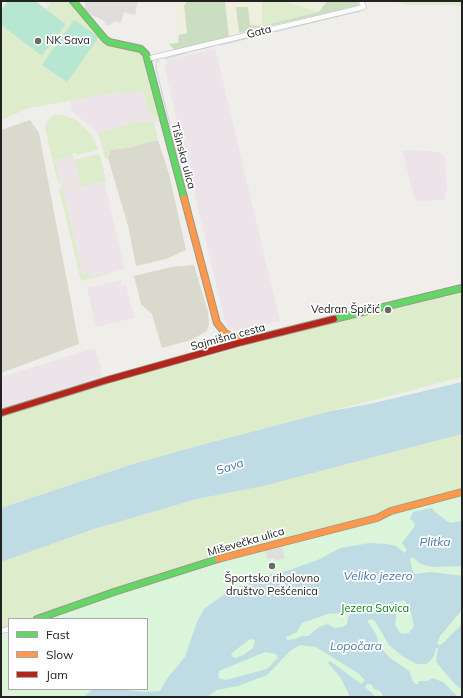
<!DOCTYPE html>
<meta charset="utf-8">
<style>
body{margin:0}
#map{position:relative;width:463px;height:698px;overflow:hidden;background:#f0eeeb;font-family:Mulish,sans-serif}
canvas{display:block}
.frame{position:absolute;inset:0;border:2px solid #222;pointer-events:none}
.legend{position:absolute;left:8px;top:618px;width:140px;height:72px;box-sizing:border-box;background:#fff;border:1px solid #a7a7a7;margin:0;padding:5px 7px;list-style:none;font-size:12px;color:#222}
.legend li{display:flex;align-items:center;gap:8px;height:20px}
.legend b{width:20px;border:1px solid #a7a7a7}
</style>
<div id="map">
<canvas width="463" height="698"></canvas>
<div class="frame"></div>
<ul class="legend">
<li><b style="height:5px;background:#63d668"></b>Fast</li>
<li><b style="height:5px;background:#ff974d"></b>Slow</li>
<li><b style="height:5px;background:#b3261e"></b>Jam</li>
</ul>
</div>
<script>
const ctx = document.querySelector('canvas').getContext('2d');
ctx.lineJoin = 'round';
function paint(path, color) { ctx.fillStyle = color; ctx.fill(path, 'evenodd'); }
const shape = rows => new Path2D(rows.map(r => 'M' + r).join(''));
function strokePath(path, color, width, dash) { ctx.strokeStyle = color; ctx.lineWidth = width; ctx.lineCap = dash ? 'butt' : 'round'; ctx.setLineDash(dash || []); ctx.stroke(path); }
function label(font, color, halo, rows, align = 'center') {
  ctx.font = font + ' Mulish,sans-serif'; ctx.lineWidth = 3.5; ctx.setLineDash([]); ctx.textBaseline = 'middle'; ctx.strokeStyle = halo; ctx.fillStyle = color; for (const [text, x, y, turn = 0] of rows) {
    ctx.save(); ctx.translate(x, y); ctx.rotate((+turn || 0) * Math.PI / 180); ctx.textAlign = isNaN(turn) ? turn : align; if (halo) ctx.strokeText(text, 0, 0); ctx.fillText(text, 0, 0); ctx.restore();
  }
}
const residential = shape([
 [86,1,138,1,135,15,124,12,121,23,114,21,109,26,105,24,106,22,84,11]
]);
const industrial = shape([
 [215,48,280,321,237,331,229,328,225,322,164,65,167,64,166,60],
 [143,91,149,114,159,120,158,123,148,121,135,122,97,133,72,111,70,101,114,93],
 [402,150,428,151,439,152,443,155,445,157,447,187,444,200,417,201,413,194],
 [74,156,80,184,62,189,55,160],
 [104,181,125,269,90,278,83,275,63,190],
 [120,280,122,286,126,285,134,318,96,327,87,288],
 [95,348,103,376,1,409,1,377]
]);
const construction = shape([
 [30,120,39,133,79,344,1,373,1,130],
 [158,140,169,174,186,250,166,259,136,266,128,226,108,158,110,150,133,147,144,143],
 [194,265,208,312,209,324,207,331,191,340,162,348,152,314,141,304,134,276,171,267]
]);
const farmland = shape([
 [162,1,183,1,187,33,176,35,173,2,163,3],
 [225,1,262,1,262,26,250,25,236,7,239,33,229,37],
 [283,1,327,1,319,12]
]);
const grass = shape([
 [52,1,70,1,105,41,134,50,141,54,145,62,159,120,149,114,143,91,114,93,29,108,1,120,1,25,42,56,66,24,46,9],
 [262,1,283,1,319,12,262,26],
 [396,1,462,1,462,7,450,5,404,5],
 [54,115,64,115,76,120,92,135,98,149,97,150,77,155,76,153,72,153,74,156,55,160,61,184,58,183,45,128,47,121],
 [148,121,154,122,158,140,144,143,133,147,111,150,108,158,105,159,100,139,97,133,135,122],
 [98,154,100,155,106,181,63,190,83,275,89,273,90,277,120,271,81,281,59,189,61,188,62,189,80,184,75,160],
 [462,291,462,377,186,449,130,465,1,508,1,416,124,379,187,362,333,323,431,300,444,295,444,298,448,297,448,294],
 [462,434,462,491,399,506,375,514,375,516,114,590,31,619,9,619,9,627,1,630,1,562,94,529,197,499,263,486]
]);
const forest = shape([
 [187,1,225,1,229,37,175,50,169,44,178,43,179,35,187,33,184,6],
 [327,1,359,1,359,3,357,6,239,33,236,7,248,7,250,25,262,26,319,12]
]);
const park = shape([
 [462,494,462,697,1,697,1,634,9,631,9,689,147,689,147,619,44,619,115,594,231,557,385,518,385,515]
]);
const pitch = shape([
 [8,1,35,1,66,24,42,56,1,25,1,10],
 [74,20,99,37,67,82,42,65]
]);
const parking = shape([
 [283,547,284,559,275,560,275,558,267,559,265,551]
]);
const water = shape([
 [462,382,462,434,263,486,197,499,94,529,1,562,1,508,130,465,186,449,331,411,370,404],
 [432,508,435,512,450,523,462,521,462,566,433,567,421,564,412,557,410,559,412,570,415,574,431,572,462,576,461,611,440,636,437,644,441,645,462,624,462,692,461,689,454,683,437,663,436,660,438,648,436,648,434,656,427,664,417,664,402,656,389,645,375,621,371,619,367,621,376,634,380,647,390,658,409,671,413,682,417,685,419,681,427,681,432,678,443,682,457,696,459,697,462,694,462,697,384,697,380,691,374,689,371,684,367,684,365,687,376,697,350,697,341,678,328,663,330,661,361,684,365,680,358,673,316,647,300,645,290,651,267,675,238,686,217,690,207,697,84,697,92,689,117,689,145,692,160,691,166,680,185,657,197,622,204,609,229,591,272,574,290,570,320,559,340,548,370,543,387,544,396,546,404,553,407,550,402,543,415,526,413,521,410,519,413,512],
 [404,600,410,609,414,626,409,633,401,634,395,625,398,602],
 [356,604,361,604,360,610,353,612,348,617,347,624,343,627,334,628,328,624,319,627,308,636,302,636,295,639,287,640,286,637,297,632,302,623,328,614,341,613,350,609],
 [250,639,255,640,253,648,243,655,235,658,231,656,233,652],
 [265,652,276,654,278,658,267,669,226,680,218,678,219,671]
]);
const stream = shape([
 [220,45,360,11],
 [193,51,214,46],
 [141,53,144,58,148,75],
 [165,59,186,53],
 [159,61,156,62,156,68,191,210]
]);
const street = shape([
 [147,59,364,7,361,1],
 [1,631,9,629]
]);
const fast = shape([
 [73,1,105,39,109,42,141,49,146,54,184,198],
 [334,319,462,288],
 [37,619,114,592,218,559]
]);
const slow = shape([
 [184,198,217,323,225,333,242,342],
 [218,559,377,518,391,511,462,492]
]);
const jam = shape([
 [1,413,107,380,242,342,334,319]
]);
const markers = [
 [38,41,4,"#6a6968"],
 [388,310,4,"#6a6968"],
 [272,566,4,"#6a6968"]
];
const streetNames = [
 ["Gata",259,32,-14],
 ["Tišinska ulica",183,156,75],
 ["Sajmišna cesta",228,337,-15],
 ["Miševečka ulica",246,542,-16]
];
const poiNames = [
 ["NK Sava",46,41],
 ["Vedran Špičić",380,310,"right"],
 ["Športsko ribolovno",272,579,"center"],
 ["društvo Pešćenica",272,592,"center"]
];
const parkNames = [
 ["Jezera Savica",375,609]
];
const waterNames = [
 ["Sava",230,467,-18],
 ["Plitka",435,542],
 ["Veliko jezero",378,576],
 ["Lopočara",356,646]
];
paint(residential, '#dfdedc');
paint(industrial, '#ede4e9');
paint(construction, '#d9d9cd');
paint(farmland, '#efefdf');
paint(grass, '#ddeccb');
paint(forest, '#cbdec1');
paint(park, '#daf5da');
paint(pitch, '#b7e6d2');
paint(parking, '#e0dfde');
paint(water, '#bfdbe3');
strokePath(stream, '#bfdbe3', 1);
strokePath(street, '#c9c8c7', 6);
strokePath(fast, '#999a82', 8);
strokePath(slow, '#999a82', 8);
strokePath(jam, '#999a82', 8);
strokePath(street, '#fdfcfc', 4.5);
strokePath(fast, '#63d668', 6);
strokePath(slow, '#ff974d', 6);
strokePath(jam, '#b3261e', 6);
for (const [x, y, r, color] of markers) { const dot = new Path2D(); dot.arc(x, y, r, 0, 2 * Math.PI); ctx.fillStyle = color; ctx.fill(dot); strokePath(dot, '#fff', 1.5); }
label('11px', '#222', '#fff', streetNames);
label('11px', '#222', '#fff', poiNames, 'left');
label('11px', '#0c8416', '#fff', parkNames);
label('italic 12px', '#4a7aab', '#fff', waterNames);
</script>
